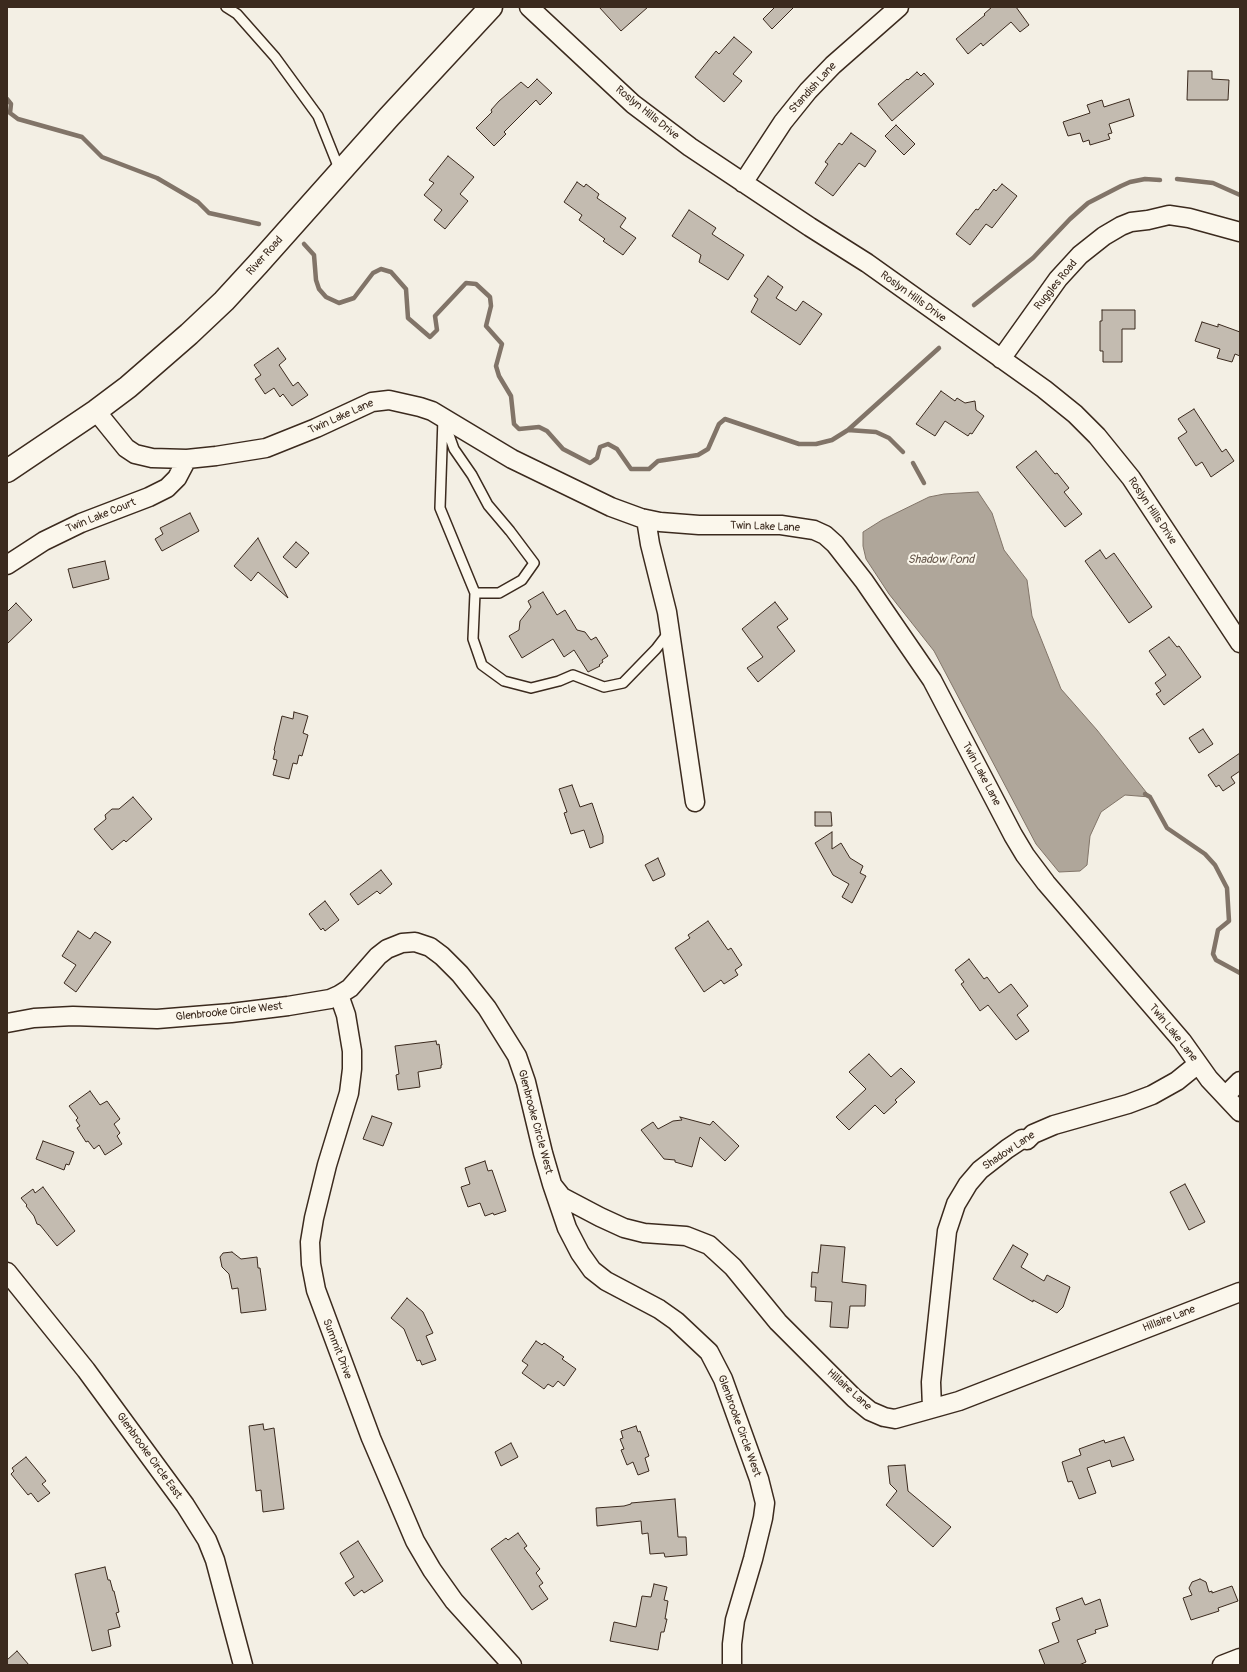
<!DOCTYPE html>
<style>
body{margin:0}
#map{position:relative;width:1247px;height:1672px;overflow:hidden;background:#f3efe4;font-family:Pangolin,sans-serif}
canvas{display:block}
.frame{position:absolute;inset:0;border:8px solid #3b2a1e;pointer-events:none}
</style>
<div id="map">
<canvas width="1247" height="1672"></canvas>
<div class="frame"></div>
</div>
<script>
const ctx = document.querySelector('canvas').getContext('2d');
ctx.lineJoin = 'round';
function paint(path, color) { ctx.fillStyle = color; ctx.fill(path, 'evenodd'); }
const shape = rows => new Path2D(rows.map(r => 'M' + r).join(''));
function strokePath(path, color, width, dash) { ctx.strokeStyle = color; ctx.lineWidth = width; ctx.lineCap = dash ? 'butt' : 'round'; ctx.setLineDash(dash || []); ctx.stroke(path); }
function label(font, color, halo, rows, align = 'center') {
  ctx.font = font + ' Pangolin,sans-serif'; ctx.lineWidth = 4; ctx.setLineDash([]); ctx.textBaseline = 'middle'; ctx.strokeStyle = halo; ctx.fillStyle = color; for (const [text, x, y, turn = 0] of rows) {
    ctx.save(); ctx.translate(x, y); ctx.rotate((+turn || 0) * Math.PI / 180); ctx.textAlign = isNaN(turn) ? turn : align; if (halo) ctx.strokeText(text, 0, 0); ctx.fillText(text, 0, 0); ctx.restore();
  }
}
const water = shape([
 [978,492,992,513,1004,550,1027,580,1032,616,1061,689,1097,730,1150,797,1125,795,1101,812,1090,836,1087,865,1080,871,1059,872,1036,844,934,651,889,594,866,559,863,546,863,532,882,520,929,497,944,494,978,492]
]);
const stream = shape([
 [7,99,11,104,10,113,18,119,82,137,102,157,157,178,198,202,209,213,259,224],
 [1177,179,1213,183,1240,195],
 [304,244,314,255,316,280,319,289,326,297,339,303,354,298,373,273,381,269,391,272,406,289,408,318,430,337,437,330,435,316,466,283,476,284,490,297,491,306,486,326,502,344,496,366,499,376,511,396,514,424,519,429,539,427,547,431,563,449,590,463,597,458,600,447,608,444,617,449,631,469,649,469,658,461,698,455,708,449,719,424,725,419,799,444,816,444,832,440,848,430,939,348],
 [974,305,1033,258,1070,219,1088,203,1121,186,1130,182,1145,179,1160,180],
 [848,430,876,432,889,438,903,452],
 [913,463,924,483],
 [1145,794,1150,797,1167,828,1205,854,1215,865,1227,888,1229,921,1218,930,1213,954,1216,960,1240,973]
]);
const building = shape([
 [599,7,648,7,621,31,599,7],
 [775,7,794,7,772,29,763,19,775,7],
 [992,7,1016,7,1029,25,1020,32,1011,22,983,46,981,43,968,54,956,39,985,15,984,14,992,7],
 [734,37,752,52,733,74,742,81,724,102,695,77,716,51,719,54,734,37],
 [1188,71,1212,71,1212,79,1229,80,1228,100,1187,100,1188,71],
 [917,72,921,76,924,73,934,84,892,121,878,104,907,79,908,80,917,72],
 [537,79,552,93,540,105,536,100,504,132,506,134,494,146,476,128,492,112,491,110,499,101,521,82,528,88,537,79],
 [1129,99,1134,116,1109,124,1112,133,1108,134,1110,139,1090,145,1089,140,1083,142,1080,133,1068,136,1063,122,1090,113,1087,105,1102,100,1104,107,1129,99],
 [896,125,915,144,904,155,885,136,896,125],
 [851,133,876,151,865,167,859,163,833,196,815,183,828,164,825,162,839,143,842,145,851,133],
 [448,156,474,177,460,194,468,201,445,229,434,220,442,210,424,195,434,183,429,180,448,156],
 [577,182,584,187,586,184,599,194,597,198,626,218,620,227,636,238,623,255,603,241,605,239,579,220,582,215,564,202,577,182],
 [1002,184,1017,196,992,228,986,224,970,245,956,234,976,209,978,210,994,189,996,191,1002,184],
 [689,210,716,228,712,234,744,255,728,280,699,262,701,255,672,236,689,210],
 [768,276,783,287,776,298,796,311,803,301,822,314,800,345,751,312,758,299,754,296,768,276],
 [1102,310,1135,310,1135,329,1122,329,1122,362,1103,362,1103,351,1100,351,1100,321,1102,321,1102,310],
 [1202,322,1218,327,1218,324,1240,332,1240,356,1235,354,1232,362,1217,358,1220,349,1195,341,1202,322],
 [278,348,286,359,279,365,293,386,298,382,308,395,292,406,283,394,280,397,274,388,265,394,255,379,261,375,254,365,278,348],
 [941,391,955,401,957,398,965,403,975,401,976,410,984,416,972,434,970,433,968,436,945,421,935,436,916,424,941,391],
 [1194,409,1222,452,1226,449,1234,461,1211,477,1202,462,1196,466,1178,438,1187,432,1178,419,1194,409],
 [1036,451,1055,474,1057,473,1069,488,1064,492,1082,514,1065,527,1016,467,1036,451],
 [190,513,199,531,162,551,155,539,163,534,160,528,190,513],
 [258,538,288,598,258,572,251,581,234,566,258,538],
 [296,542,309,553,296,568,283,557,296,542],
 [1100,550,1106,559,1114,553,1152,607,1129,623,1085,561,1100,550],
 [105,561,109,579,73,588,68,569,105,561],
 [543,592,557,615,565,610,577,630,585,632,591,640,596,637,608,656,602,660,603,662,599,665,600,666,588,672,574,650,564,657,553,639,522,658,509,636,519,630,520,621,531,607,528,601,543,592],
 [775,602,788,619,777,627,795,651,758,682,747,668,763,657,742,629,775,602],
 [16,603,32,620,7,644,7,612,16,603],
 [1169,637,1177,647,1179,646,1201,677,1164,705,1156,694,1161,691,1155,683,1166,675,1149,651,1169,637],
 [294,712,308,716,303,733,308,735,302,756,299,755,297,764,293,763,289,779,273,775,277,760,273,759,275,751,274,750,282,716,293,719,294,712],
 [1203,729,1213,744,1199,753,1189,738,1203,729],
 [1240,753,1240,771,1231,777,1235,783,1223,791,1219,785,1216,787,1208,775,1240,753],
 [572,785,580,807,592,803,603,836,603,843,590,848,584,830,571,834,564,813,567,812,559,789,572,785],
 [133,797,152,819,126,842,124,840,112,850,94,829,106,819,105,815,112,809,119,809,133,797],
 [815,812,831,812,832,826,815,826,815,812],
 [832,832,832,849,841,843,850,858,863,866,860,873,866,876,852,903,842,897,849,884,833,875,815,843,832,832],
 [658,858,665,874,664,876,653,881,645,865,658,858],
 [381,870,392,884,380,894,377,891,358,905,350,894,381,870],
 [325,901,339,920,325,931,323,928,321,930,309,914,325,901],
 [708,921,728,950,731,948,742,965,735,970,738,975,724,984,721,980,704,992,675,948,690,938,688,935,708,921],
 [78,931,90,939,95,932,111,942,76,992,64,983,76,965,62,956,78,931],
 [969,959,984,979,987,977,999,993,1011,984,1028,1006,1017,1015,1029,1031,1016,1040,988,1005,980,1011,961,984,964,982,955,970,969,959],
 [436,1041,437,1045,439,1044,442,1065,441,1065,441,1068,418,1072,420,1087,398,1090,396,1075,399,1074,395,1046,436,1041],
 [869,1054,891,1077,901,1068,915,1082,895,1100,897,1102,884,1114,875,1105,849,1130,836,1117,866,1089,849,1072,869,1054],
 [90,1091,100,1105,107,1101,120,1119,114,1124,120,1133,117,1136,122,1144,105,1155,99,1145,94,1149,88,1141,86,1142,77,1128,80,1126,76,1120,78,1118,69,1106,90,1091],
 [372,1116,392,1123,383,1146,363,1139,372,1116],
 [680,1117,710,1125,713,1121,739,1146,725,1161,700,1137,692,1167,675,1162,675,1160,664,1159,641,1130,653,1122,658,1129,673,1121,682,1120,680,1117],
 [43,1141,74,1152,69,1165,66,1164,64,1170,36,1159,43,1141],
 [485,1161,488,1171,492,1170,506,1211,494,1215,493,1213,485,1216,480,1203,468,1207,461,1187,470,1184,465,1168,485,1161],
 [1185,1184,1205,1222,1189,1230,1170,1192,1185,1184],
 [43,1187,75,1231,57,1246,40,1225,37,1224,34,1216,26,1206,27,1205,21,1198,33,1189,35,1193,43,1187],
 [821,1245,845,1247,842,1282,866,1285,865,1306,850,1306,848,1328,830,1327,832,1302,815,1301,816,1287,811,1287,812,1272,818,1273,821,1245],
 [1013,1245,1028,1254,1021,1267,1044,1281,1047,1275,1070,1287,1063,1307,1057,1313,1033,1300,1033,1302,993,1279,1013,1245],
 [232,1252,241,1259,257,1257,258,1268,260,1268,266,1310,241,1313,238,1288,232,1289,229,1274,222,1267,220,1257,223,1253,232,1252],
 [407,1298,423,1312,433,1333,426,1336,436,1360,422,1365,420,1360,417,1361,404,1329,391,1318,407,1298],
 [536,1341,542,1345,544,1343,564,1357,562,1359,576,1369,564,1386,558,1381,553,1387,548,1384,544,1389,522,1373,528,1365,522,1361,536,1341],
 [263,1424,264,1430,274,1428,284,1509,263,1512,261,1490,256,1491,249,1426,263,1424],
 [636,1426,638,1432,640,1431,649,1456,645,1458,649,1471,638,1475,633,1462,627,1465,621,1450,624,1449,620,1439,623,1438,621,1431,636,1426],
 [1124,1437,1134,1460,1112,1467,1110,1460,1087,1468,1096,1493,1079,1499,1072,1481,1068,1482,1062,1462,1081,1455,1079,1449,1104,1440,1105,1443,1124,1437],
 [511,1443,518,1457,501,1466,495,1452,511,1443],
 [26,1457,46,1481,42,1484,50,1493,38,1502,31,1493,28,1495,11,1474,14,1471,12,1468,26,1457],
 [905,1465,908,1491,951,1527,933,1547,886,1505,897,1491,890,1484,888,1466,905,1465],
 [675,1499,678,1537,686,1537,687,1555,665,1557,664,1553,650,1554,648,1533,642,1534,641,1521,597,1526,596,1508,624,1506,631,1504,631,1503,675,1499],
 [518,1533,527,1546,524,1548,540,1569,536,1573,543,1583,539,1586,548,1599,532,1610,491,1549,506,1538,508,1540,518,1533],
 [358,1541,383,1581,364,1593,362,1590,354,1596,345,1583,354,1577,340,1553,358,1541],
 [105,1567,108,1580,110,1580,113,1591,114,1591,119,1612,116,1613,120,1627,108,1630,111,1646,92,1651,75,1574,105,1567],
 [1200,1579,1206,1582,1209,1592,1212,1591,1212,1593,1232,1586,1238,1601,1218,1608,1219,1611,1191,1620,1183,1598,1192,1595,1189,1588,1192,1582,1200,1579],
 [654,1584,667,1587,664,1600,668,1601,665,1619,667,1619,664,1632,661,1632,658,1650,610,1641,614,1622,636,1627,642,1596,651,1597,654,1584],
 [1082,1598,1085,1605,1100,1599,1108,1626,1095,1630,1096,1633,1077,1640,1086,1662,1079,1665,1045,1665,1039,1650,1059,1642,1052,1623,1060,1620,1056,1608,1082,1598],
 [17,1651,29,1665,7,1665,7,1660,17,1651]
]);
const lane = shape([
 [226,7,237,14,275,57,318,116,340,171],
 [443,418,440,508,475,593,473,639,482,665,504,681,531,688,559,681,573,675,604,687,623,683,656,649,669,632],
 [444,421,454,449,472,475,488,505,510,531,534,563,522,580,499,593,475,593]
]);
const street = shape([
 [529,7,633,104,690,147,810,227,867,263,1044,389,1075,414,1097,436,1131,478,1240,643],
 [743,183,783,122,808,91,833,65,899,7],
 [1001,359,1058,279,1080,255,1104,236,1121,226,1131,222,1148,220,1169,215,1189,218,1240,232],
 [96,411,126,448,135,454,152,458,187,459,216,456,266,448,316,428,372,402,389,400,420,407,432,411,512,459,611,507,641,518,660,522,699,525,781,525,814,530,825,535,835,544,864,581,932,680,1013,835,1025,855,1046,883,1182,1041,1209,1079,1240,1112],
 [646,519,650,544,667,612,695,802],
 [7,565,44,541,81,523,149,497,167,488,177,478,187,459],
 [339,995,346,1015,352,1051,352,1069,349,1093,327,1165,314,1218,310,1242,311,1264,316,1290,371,1438,415,1541,432,1570,454,1601,512,1665],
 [7,1023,34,1018,73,1016,157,1019,231,1013,288,1006,330,999,339,995,350,988,378,956,387,949,402,943,415,942,430,947,442,956,460,974,487,1008,517,1056,526,1082,543,1153,552,1184,567,1228,580,1253,592,1270,606,1281,659,1309,676,1321,709,1352,723,1379,759,1479,765,1503,763,1518,753,1559,735,1620,732,1644,732,1665],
 [1225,1096,1240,1081],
 [554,1187,562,1197,600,1217,624,1228,644,1233,686,1236,709,1245,733,1267,778,1322,854,1398,870,1411,884,1417,895,1419,959,1401,1240,1292],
 [7,1272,86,1370,185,1505,207,1540,215,1560,243,1665],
 [932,1408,931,1382,947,1231,956,1204,968,1184,980,1170,1007,1149,1022,1139,1027,1140,1033,1134,1054,1125,1128,1104,1152,1095,1177,1081,1198,1064],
 [1222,1665,1240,1658]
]);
const secondary = shape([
 [7,471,96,411,128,387,189,334,224,301,258,264,389,117,491,7]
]);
const streetNames = [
 ["Standish Lane",813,88,-48],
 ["Roslyn Hills Drive",647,113,39],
 ["River Road",265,256,-48],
 ["Ruggles Road",1056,285,-51],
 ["Roslyn Hills Drive",913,297,36],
 ["Twin Lake Lane",341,417,-24],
 ["Roslyn Hills Drive",1152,511,56],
 ["Twin Lake Court",101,516,-22],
 ["Twin Lake Lane",765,527,2],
 ["Twin Lake Lane",981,774,62],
 ["Glenbrooke Circle West",229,1012,-6],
 ["Twin Lake Lane",1173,1033,51],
 ["Glenbrooke Circle West",535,1122,75],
 ["Shadow Lane",1009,1151,-34],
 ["Hillaire Lane",1169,1319,-21],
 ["Summit Drive",337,1349,69],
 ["Hillaire Lane",849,1390,42],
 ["Glenbrooke Circle West",739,1426,70],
 ["Glenbrooke Circle East",149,1456,54]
];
const waterNames = [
 ["Shadow Pond",941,560]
];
paint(water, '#afa69a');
strokePath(water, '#817468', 1);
strokePath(stream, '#817468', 4.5);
paint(building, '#c3bbb0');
strokePath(building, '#3b2a1e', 1);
strokePath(lane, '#3b2a1e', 12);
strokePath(street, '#3b2a1e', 21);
strokePath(secondary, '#3b2a1e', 25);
strokePath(lane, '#fbf7ec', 9);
strokePath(street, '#fbf7ec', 18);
strokePath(secondary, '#fbf7ec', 22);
label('11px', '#3b2a1e', '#fbf7ec', streetNames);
label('italic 12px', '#645549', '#fbf7ec', waterNames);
</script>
